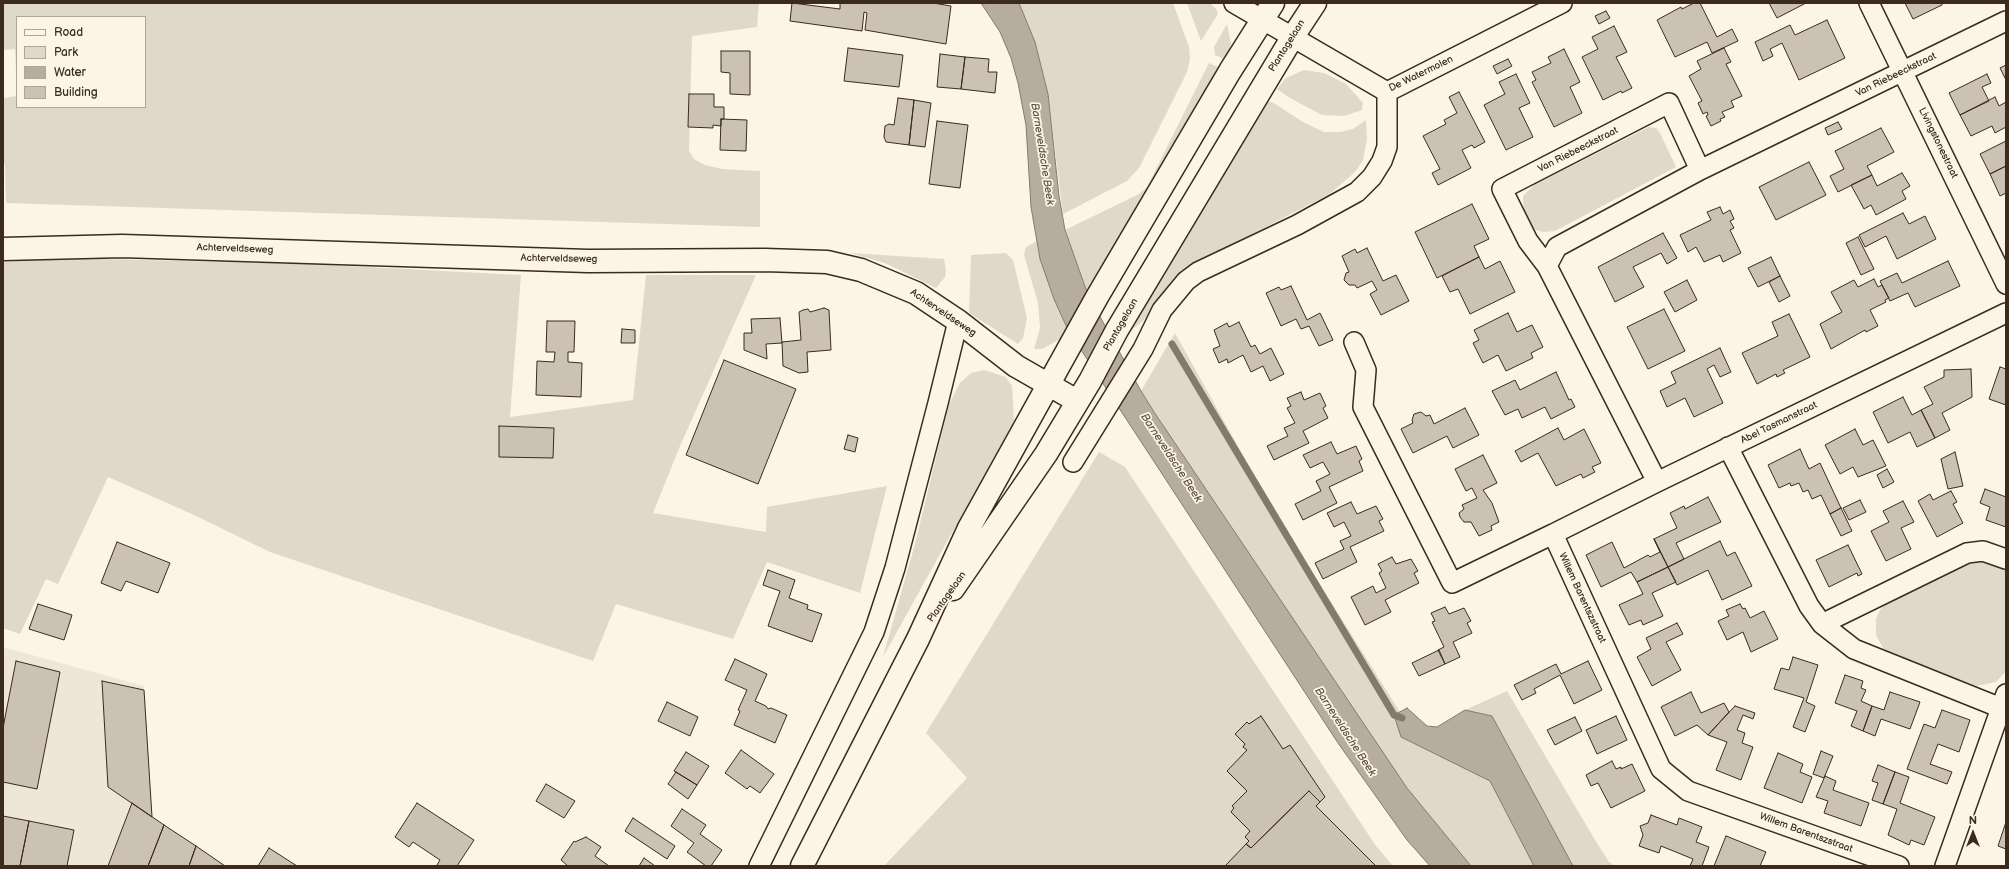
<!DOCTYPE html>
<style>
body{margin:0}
#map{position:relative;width:2009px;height:869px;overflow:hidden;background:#fcf5e5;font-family:"Balsamiq Sans",sans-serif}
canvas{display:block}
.frame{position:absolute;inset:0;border:4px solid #3b2a1e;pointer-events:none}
.legend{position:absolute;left:16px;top:16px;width:130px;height:92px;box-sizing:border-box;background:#fcf5e5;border:1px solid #afa495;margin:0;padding:5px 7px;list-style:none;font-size:12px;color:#3b2a1e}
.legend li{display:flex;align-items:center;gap:8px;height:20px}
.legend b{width:20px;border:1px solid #afa495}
.north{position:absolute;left:1953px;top:813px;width:40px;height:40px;-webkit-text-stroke:3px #fcf5e5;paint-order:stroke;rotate:0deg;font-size:11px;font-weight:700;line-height:16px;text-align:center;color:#3b2a1e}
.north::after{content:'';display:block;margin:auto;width:14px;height:18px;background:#3b2a1e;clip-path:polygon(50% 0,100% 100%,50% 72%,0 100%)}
</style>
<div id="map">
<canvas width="2009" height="869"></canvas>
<div class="frame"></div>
<ul class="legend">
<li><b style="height:5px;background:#fcf5e5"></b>Road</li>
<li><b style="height:11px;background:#e0d8c8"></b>Park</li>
<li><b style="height:11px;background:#b7ad9e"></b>Water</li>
<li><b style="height:11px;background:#ccc2b3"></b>Building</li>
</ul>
<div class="north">N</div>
</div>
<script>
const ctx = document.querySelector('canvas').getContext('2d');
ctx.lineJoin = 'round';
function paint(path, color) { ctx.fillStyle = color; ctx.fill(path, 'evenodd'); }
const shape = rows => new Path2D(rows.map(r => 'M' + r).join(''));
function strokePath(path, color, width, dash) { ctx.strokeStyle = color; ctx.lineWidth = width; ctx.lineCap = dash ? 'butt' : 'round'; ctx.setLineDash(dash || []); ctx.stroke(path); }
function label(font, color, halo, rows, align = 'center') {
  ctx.font = font + ' "Balsamiq Sans",sans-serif'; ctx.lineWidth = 3.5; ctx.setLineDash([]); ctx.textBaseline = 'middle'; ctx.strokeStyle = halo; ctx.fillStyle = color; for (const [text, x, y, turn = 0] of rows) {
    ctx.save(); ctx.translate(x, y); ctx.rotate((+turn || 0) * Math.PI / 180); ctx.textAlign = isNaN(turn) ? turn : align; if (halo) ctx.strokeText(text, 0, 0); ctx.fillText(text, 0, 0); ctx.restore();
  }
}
const built = shape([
 [3,647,144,686,152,817,226,866,3,866]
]);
const green = shape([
 [3,3,759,3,757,27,692,36,689,151,694,159,705,165,722,169,760,171,760,227,6,203,5,164,3,163,3,98,17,96,17,107,145,107,145,17,17,17,17,93,15,49,3,50],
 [1019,3,1173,3,1189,47,1190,59,1187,72,1139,168,1127,181,1063,214,1048,94,1035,42],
 [1187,3,1210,3,1216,9,1218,14,1201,41],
 [1227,24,1231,44,1226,60,1215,55,1214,47],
 [1209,63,1222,69,1088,295,1065,230,1139,194,1147,187],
 [1304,70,1324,73,1346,84,1363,103,1362,110,1344,116,1322,115,1290,98,1277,89,1286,78],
 [1266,102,1272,102,1303,122,1324,132,1340,132,1353,129,1366,120,1367,139,1363,160,1356,171,1330,194,1190,266,1168,286,1156,306,1142,322,1122,337],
 [1649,127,1656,128,1660,133,1676,167,1555,231,1543,232,1533,229,1524,215,1523,196,1534,185],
 [1037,241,1040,259,1054,299,1068,330,1064,337,1042,349,1034,349,1040,328,1038,303,1024,255,1026,247],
 [850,253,944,259,946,270,945,277,936,288,885,263],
 [1006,253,1013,260,1027,318,1023,338,1018,344,969,313,971,255],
 [62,258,309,264,521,275,510,417,633,400,646,275,756,275,680,446,653,513,766,532,767,507,887,486,860,593,767,562,733,639,616,604,593,661,270,552,192,514,108,477,58,584,46,579,20,634,3,628,3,262],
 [1175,333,1274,511,1400,712,1394,715,1401,737,1490,781,1534,866,1471,866,1407,788,1363,724,1154,412,1141,391],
 [984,370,1006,377,1012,386,1014,421,883,657,915,544,949,404,960,383,971,373],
 [1099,452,1125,467,1376,846,1393,866,884,866,967,778,926,733],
 [1982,558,2006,569,2006,671,1996,682,1977,686,1893,656,1883,648,1876,635,1876,619,1880,610,1887,602,1967,562],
 [1507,691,1595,840,1609,862,1615,866,1573,866,1492,716,1465,710]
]);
const water = shape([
 [981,3,1019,3,1035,42,1048,94,1059,196,1065,230,1088,295,1141,391,1154,412,1407,788,1471,866,1430,866,1407,840,1338,743,1068,330,1054,299,1040,259,1031,207,1026,125,1018,83,1011,58,1000,32,981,3],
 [1407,708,1427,726,1437,727,1465,710,1492,716,1573,866,1534,866,1490,781,1401,737,1394,715,1407,708]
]);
const stream = shape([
 [1172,344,1394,715,1402,718]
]);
const building = shape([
 [792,3,840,9,840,3,933,3,951,6,946,44,865,30,867,13,864,12,862,31,790,21,792,3],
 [1694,3,1700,3,1717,37,1732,29,1738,41,1712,53,1707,42,1675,57,1657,20,1681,7,1682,9,1694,3],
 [1769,3,1806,3,1777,18,1769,3],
 [1905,3,1942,3,1942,5,1913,19,1905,3],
 [1606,11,1610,18,1599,24,1595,16,1606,11],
 [1827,20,1845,58,1799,80,1782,43,1770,49,1773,56,1763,61,1755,42,1790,25,1795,35,1827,20],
 [1614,26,1627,52,1616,57,1632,88,1622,93,1621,91,1603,100,1582,57,1598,49,1592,37,1614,26],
 [848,48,903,55,899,87,844,81,848,48],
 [1724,48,1731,62,1726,64,1742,96,1731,101,1734,107,1722,112,1725,117,1720,119,1721,121,1711,126,1706,116,1708,115,1707,112,1703,114,1698,103,1702,101,1689,76,1701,69,1697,61,1724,48],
 [1564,49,1580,82,1570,87,1582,113,1554,127,1532,82,1536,80,1532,72,1551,63,1548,57,1564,49],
 [721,51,750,51,750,95,730,94,730,73,721,72,721,51],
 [940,54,965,57,961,89,937,87,940,54],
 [965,57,989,59,988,72,997,72,995,93,961,89,965,57],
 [1508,59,1512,66,1497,74,1493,66,1508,59],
 [2006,65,2006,80,2000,68,2006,65],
 [1516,74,1530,103,1519,108,1533,137,1506,150,1484,105,1505,94,1499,82,1516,74],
 [1987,74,1991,83,1982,87,1989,101,1960,115,1949,93,1987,74],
 [1459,92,1485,142,1474,148,1472,145,1462,150,1471,168,1438,185,1432,173,1440,169,1423,136,1446,124,1444,120,1457,113,1449,97,1459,92],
 [689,94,714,94,714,107,724,107,724,119,721,119,721,126,713,125,713,128,688,127,689,94],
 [1995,97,1999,106,2006,102,2006,127,1995,133,1992,126,1971,136,1960,115,1995,97],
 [898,98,914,100,909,145,886,142,884,137,885,126,889,124,894,125,898,98],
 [914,100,931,103,925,147,909,145,914,100],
 [721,119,747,120,746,151,720,150,721,119],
 [937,121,968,125,960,188,929,184,937,121],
 [1838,122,1842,129,1828,135,1825,128,1838,122],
 [1881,128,1894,152,1867,166,1872,175,1838,192,1830,176,1844,169,1835,151,1881,128],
 [2006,141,2006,166,1990,174,1980,154,2006,141],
 [1809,162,1826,195,1776,220,1759,187,1809,162],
 [2006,166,2006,193,2000,196,1990,174,2006,166],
 [1902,173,1910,186,1902,191,1906,199,1876,215,1871,205,1864,209,1851,185,1872,175,1877,186,1902,173],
 [1472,204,1489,239,1474,246,1479,257,1437,278,1415,232,1472,204],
 [1720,207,1723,214,1730,210,1734,219,1730,221,1734,228,1730,230,1741,253,1723,262,1720,255,1704,262,1696,247,1688,252,1680,235,1711,220,1707,212,1720,207],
 [1903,213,1909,224,1925,216,1936,239,1897,259,1886,236,1865,247,1859,235,1903,213],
 [1663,233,1677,258,1667,264,1661,253,1633,267,1644,287,1615,302,1598,267,1663,233],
 [1858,237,1874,269,1861,275,1846,243,1858,237],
 [1367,248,1383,281,1396,275,1409,301,1381,315,1370,294,1377,290,1372,281,1357,288,1355,285,1349,285,1344,280,1346,273,1349,272,1342,256,1355,249,1357,253,1367,248],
 [1479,257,1485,269,1500,261,1515,292,1470,314,1458,289,1450,292,1442,276,1479,257],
 [1771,257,1780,276,1758,287,1748,268,1771,257],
 [1948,261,1960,286,1915,307,1908,293,1890,301,1880,281,1897,273,1902,283,1948,261],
 [1780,276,1790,296,1779,302,1769,282,1780,276],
 [1874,279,1878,287,1882,285,1889,298,1885,300,1886,302,1870,310,1878,326,1866,332,1865,330,1831,349,1820,324,1842,312,1831,292,1854,280,1858,287,1874,279],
 [1687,280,1697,300,1675,312,1664,292,1687,280],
 [1291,286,1307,320,1320,313,1333,340,1319,346,1309,326,1301,329,1296,319,1281,326,1266,293,1279,287,1281,290,1291,286],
 [824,308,829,310,831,350,807,352,808,372,799,373,783,366,782,342,801,340,799,312,803,310,808,309,810,312,824,308],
 [1664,309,1685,351,1648,369,1627,327,1664,309],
 [1508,313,1517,332,1532,325,1543,347,1531,353,1533,358,1506,371,1498,355,1483,363,1473,343,1479,340,1474,330,1508,313],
 [1789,314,1810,357,1783,370,1785,373,1777,377,1776,374,1757,384,1742,353,1778,336,1772,322,1789,314],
 [780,318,782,343,766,344,767,359,744,350,744,333,752,333,751,319,780,318],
 [547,321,575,321,574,352,568,352,568,362,582,363,581,397,536,395,537,361,554,362,555,352,546,352,547,321],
 [1239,322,1251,347,1255,345,1260,354,1271,348,1284,374,1270,381,1263,366,1251,372,1243,355,1228,363,1227,359,1219,363,1213,349,1220,346,1214,330,1227,323,1229,327,1239,322],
 [622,329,635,330,635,343,621,343,622,329],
 [1720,348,1731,372,1720,377,1714,365,1707,369,1723,403,1694,417,1685,398,1667,407,1660,391,1676,383,1671,372,1720,348],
 [724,360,796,389,758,484,686,455,724,360],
 [2000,367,2006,369,2006,405,1989,399,2000,367],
 [1971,369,1972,397,1942,413,1950,430,1935,438,1921,410,1933,404,1924,387,1944,377,1944,370,1971,369],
 [1556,372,1569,400,1571,399,1575,407,1551,419,1545,407,1522,418,1518,409,1505,415,1492,391,1515,380,1520,390,1556,372],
 [1301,392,1304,400,1320,393,1326,406,1323,408,1328,418,1303,431,1309,443,1274,460,1267,446,1288,436,1284,428,1295,423,1287,408,1291,406,1287,398,1301,392],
 [1903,397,1912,415,1921,410,1935,438,1917,447,1910,432,1888,443,1873,412,1903,397],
 [1465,408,1479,435,1453,448,1447,436,1413,453,1401,429,1413,423,1412,420,1414,414,1421,412,1426,416,1430,415,1434,424,1465,408],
 [499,426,554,428,553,458,499,457,499,426],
 [1558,428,1564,440,1584,429,1601,463,1592,467,1595,472,1583,478,1581,474,1556,486,1538,453,1521,462,1515,451,1558,428],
 [1855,429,1863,445,1873,440,1886,466,1858,477,1853,467,1840,474,1825,445,1855,429],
 [848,435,858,438,855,452,844,449,848,435],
 [1331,442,1337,454,1356,446,1362,459,1359,461,1363,471,1329,487,1337,503,1303,520,1295,504,1321,491,1316,481,1330,474,1323,462,1310,468,1303,455,1331,442],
 [1800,449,1809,469,1820,463,1841,508,1830,514,1821,495,1812,499,1808,490,1803,492,1799,483,1791,486,1790,483,1779,488,1768,465,1800,449],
 [1955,452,1963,486,1948,489,1941,459,1955,452],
 [1483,455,1497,483,1483,490,1492,503,1499,522,1491,526,1492,530,1479,536,1471,522,1464,522,1460,517,1459,513,1464,509,1462,505,1477,498,1472,488,1466,491,1455,469,1483,455],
 [1887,469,1894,482,1883,488,1877,475,1887,469],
 [1985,489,2006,497,2006,527,1986,520,1990,507,1980,503,1985,489],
 [1951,491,1957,502,1953,504,1963,523,1937,537,1918,501,1930,494,1933,500,1951,491],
 [1708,497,1721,522,1676,543,1684,559,1668,567,1654,539,1677,528,1670,513,1684,506,1685,509,1708,497],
 [1860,500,1866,512,1849,520,1843,508,1860,500],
 [1903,501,1914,522,1901,528,1911,549,1886,561,1871,531,1889,522,1883,511,1903,501],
 [1351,502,1357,514,1376,506,1383,519,1379,521,1384,531,1350,547,1357,562,1323,579,1315,563,1344,549,1340,541,1351,536,1344,522,1334,527,1327,513,1351,502],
 [1841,508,1852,531,1841,536,1830,514,1841,508],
 [1654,539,1668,567,1637,582,1631,572,1601,587,1586,555,1612,542,1624,568,1648,555,1650,557,1660,552,1654,539],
 [1720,541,1727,556,1735,552,1752,586,1722,600,1708,570,1677,585,1668,567,1720,541],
 [117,542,170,563,158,593,126,581,121,591,101,583,117,542],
 [1848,545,1862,574,1858,576,1857,573,1829,587,1816,560,1848,545],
 [1392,557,1396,564,1411,559,1418,571,1414,573,1419,583,1385,600,1391,612,1365,625,1351,597,1373,586,1376,593,1386,588,1379,573,1382,571,1378,564,1392,557],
 [1668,567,1676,582,1652,593,1663,616,1643,625,1641,620,1629,625,1619,605,1643,594,1637,582,1668,567],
 [768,570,795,580,789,598,808,605,807,609,822,614,812,642,768,626,780,591,763,585,768,570],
 [38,604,72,615,64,640,29,629,38,604],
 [1740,604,1743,609,1745,608,1750,618,1764,611,1778,639,1751,652,1743,632,1727,640,1718,621,1729,616,1726,610,1740,604],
 [1445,607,1449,614,1464,608,1471,621,1467,623,1472,633,1453,642,1460,657,1445,664,1438,650,1444,647,1432,622,1435,621,1431,613,1445,607],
 [1677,623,1683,634,1666,642,1681,670,1652,686,1637,657,1651,649,1646,638,1677,623],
 [1439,650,1445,664,1419,676,1412,663,1439,650],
 [1793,657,1818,665,1806,702,1815,706,1805,732,1793,727,1804,698,1774,689,1781,668,1789,670,1793,657],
 [735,659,767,674,755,701,766,706,768,709,771,708,787,715,775,743,734,725,740,711,738,710,747,690,725,680,735,659],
 [16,661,60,672,37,789,3,782,3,728,16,661],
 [1588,661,1602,690,1574,704,1560,675,1534,689,1536,693,1522,700,1514,685,1556,664,1561,674,1588,661],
 [1845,675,1863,681,1861,688,1866,690,1861,701,1872,706,1863,731,1851,726,1857,711,1835,703,1845,675],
 [102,681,144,690,152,817,108,787,102,681],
 [1691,692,1701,713,1724,703,1729,712,1708,735,1697,725,1675,736,1661,707,1691,692],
 [1890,692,1920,702,1910,729,1881,719,1875,736,1863,731,1872,706,1884,710,1890,692],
 [667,702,698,717,690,736,658,721,667,702],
 [1735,706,1755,713,1753,719,1743,715,1737,730,1745,733,1742,743,1753,747,1741,780,1716,770,1727,742,1708,735,1735,706],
 [1942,710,1970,720,1959,752,1938,744,1931,762,1930,764,1952,772,1947,784,1907,769,1924,724,1935,728,1942,710],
 [1261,716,1283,749,1290,745,1325,797,1320,802,1309,791,1251,848,1246,844,1249,841,1245,837,1250,831,1231,812,1234,808,1232,806,1247,791,1227,771,1247,750,1243,747,1245,744,1235,734,1247,722,1249,724,1261,716],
 [1616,716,1627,740,1597,754,1586,730,1616,716],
 [1575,717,1582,731,1555,745,1547,730,1575,717],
 [741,750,774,774,760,793,750,786,747,789,725,773,741,750],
 [1821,751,1833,756,1824,778,1813,774,1821,751],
 [686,752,709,766,697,785,674,771,686,752],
 [1778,753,1803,764,1800,772,1812,777,1802,803,1764,788,1778,753],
 [1612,761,1616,769,1621,767,1621,769,1632,764,1645,791,1611,808,1598,783,1591,786,1586,775,1612,761],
 [1878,765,1895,772,1883,804,1872,800,1878,783,1872,781,1878,765],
 [676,772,697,785,688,799,668,784,676,772],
 [1895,772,1909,777,1900,803,1935,817,1924,845,1911,840,1909,845,1888,835,1897,809,1883,804,1895,772],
 [1825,776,1836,781,1833,790,1869,803,1861,826,1824,813,1828,801,1816,797,1825,776],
 [546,784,575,801,564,818,536,801,546,784],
 [1309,791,1320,802,1316,806,1376,866,1225,866,1246,844,1251,848,1309,791],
 [132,803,164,825,148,866,108,866,132,803],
 [417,803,474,840,457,866,438,866,437,865,440,860,413,842,409,847,395,837,417,803],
 [682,809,706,825,700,834,722,850,711,866,706,866,687,852,694,843,671,826,682,809],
 [1651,815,1677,825,1679,818,1702,827,1696,842,1709,847,1702,866,1690,866,1693,859,1661,846,1659,853,1639,846,1643,835,1640,826,1648,823,1651,815],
 [3,816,29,821,20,866,3,866,3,816],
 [633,818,675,846,667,859,625,831,633,818],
 [29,821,74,830,67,866,20,866,29,821],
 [2006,822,2006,849,1998,846,2006,822],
 [164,825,196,846,189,866,148,866,164,825],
 [1726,836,1766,852,1760,866,1714,866,1726,836],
 [586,837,601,847,595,856,609,866,568,866,561,860,574,841,575,842,586,837],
 [196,846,225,866,189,866,196,846],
 [269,848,297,866,258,866,269,848],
 [644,858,655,866,639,866,644,858]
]);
const street = shape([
 [1234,3,1387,92],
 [1869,3,2006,284],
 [1387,92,1562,3],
 [1547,266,1557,247,1700,170,2006,21],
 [1354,342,1366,370,1363,407,1452,583,1553,534,1661,769,1688,791,1899,866],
 [1728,447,1809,606,1822,624,1854,649,2001,708],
 [1073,462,1143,349,1162,310,1186,281,1198,272,1297,225,1357,192,1372,177,1382,161,1387,147,1387,92],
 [1657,482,1547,266,1528,241,1502,189,1669,103,1700,170],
 [1553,534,1657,482,2006,313],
 [1822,624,1967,553,1983,551,2006,559],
 [759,866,874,632,895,568,938,403,958,321],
 [1945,866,2006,694]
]);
const secondary = shape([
 [3,249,122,246,588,261,765,260,827,262,861,270,916,293,958,321,1016,366,1077,401],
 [953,589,1046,454,1090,381,1117,330,1292,38,1315,3],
 [802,866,918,639,969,528,1097,297,1230,71,1273,3]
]);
const streetNames = [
 ["Plantagelaan",1287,46,-58],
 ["De Watermolen",1421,74,-26],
 ["Van Riebeeckstraat",1896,75,-26],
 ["Livingstonestraat",1938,143,64],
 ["Van Riebeeckstraat",1578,150,-27],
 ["Achterveldseweg",235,249,2],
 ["Achterveldseweg",559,259,1],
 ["Achterveldseweg",943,313,34],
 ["Plantagelaan",1121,325,-60],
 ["Abel Tasmanstraat",1779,423,-26],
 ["Plantagelaan",947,597,-55],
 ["Willem Barentszstraat",1582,598,65],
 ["Willem Barentszstraat",1806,833,20]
];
const waterNames = [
 ["Barneveldsche Beek",1042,154,81],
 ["Barneveldsche Beek",1171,458,57],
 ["Barneveldsche Beek",1345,732,57]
];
paint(built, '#eee6d6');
paint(green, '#e0d8c8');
paint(water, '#b7ad9e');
strokePath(water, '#85796b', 1);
strokePath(stream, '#85796b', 7);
paint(building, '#ccc2b3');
strokePath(building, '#3b2a1e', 1);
strokePath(street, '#3b2a1e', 22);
strokePath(secondary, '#3b2a1e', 25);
strokePath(street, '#fcf5e5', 19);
strokePath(secondary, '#fcf5e5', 22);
label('10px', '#3b2a1e', '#fcf5e5', streetNames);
label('italic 11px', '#605144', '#fcf5e5', waterNames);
</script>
